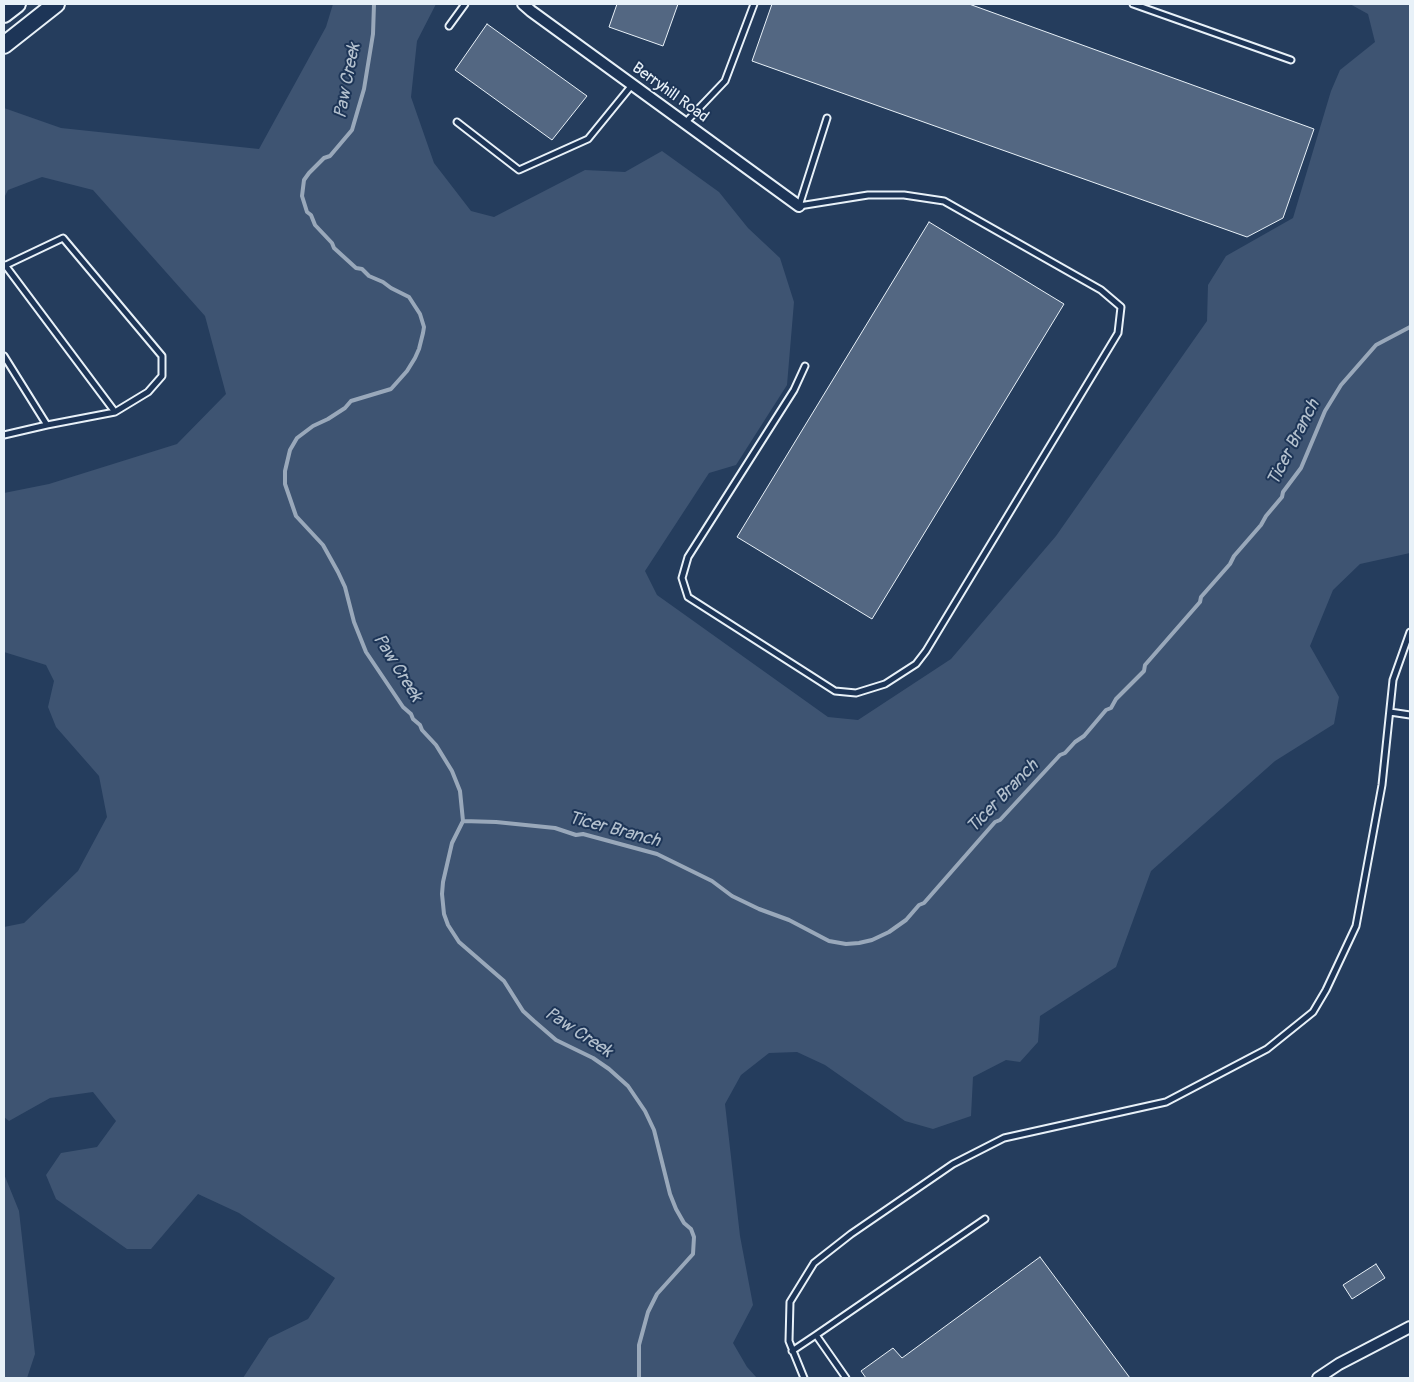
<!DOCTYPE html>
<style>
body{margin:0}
#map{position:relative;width:1414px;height:1382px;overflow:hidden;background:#253d5d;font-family:Pangolin,sans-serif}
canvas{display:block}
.frame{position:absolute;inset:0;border:5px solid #e8f1f8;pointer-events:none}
</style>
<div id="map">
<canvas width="1414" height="1382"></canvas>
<div class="frame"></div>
</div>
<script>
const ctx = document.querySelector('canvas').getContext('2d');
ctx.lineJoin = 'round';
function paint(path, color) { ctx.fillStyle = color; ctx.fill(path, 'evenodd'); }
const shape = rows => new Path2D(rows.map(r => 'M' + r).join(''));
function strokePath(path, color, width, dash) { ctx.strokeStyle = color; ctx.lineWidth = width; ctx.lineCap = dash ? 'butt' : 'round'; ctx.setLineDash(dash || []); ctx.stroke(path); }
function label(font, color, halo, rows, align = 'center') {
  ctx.font = font + ' Pangolin,sans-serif'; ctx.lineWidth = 4; ctx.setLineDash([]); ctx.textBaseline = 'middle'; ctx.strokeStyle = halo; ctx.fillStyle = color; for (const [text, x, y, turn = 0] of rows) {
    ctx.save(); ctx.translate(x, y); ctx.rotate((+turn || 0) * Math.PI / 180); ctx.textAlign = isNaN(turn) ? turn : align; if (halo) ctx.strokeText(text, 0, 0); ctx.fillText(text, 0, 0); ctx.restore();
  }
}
const green = shape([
 [333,4,436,4,417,41,411,97,434,163,471,211,494,217,585,170,625,172,662,151,719,192,748,228,780,258,794,302,787,385,736,465,709,473,645,571,657,595,828,717,858,720,951,659,1056,536,1207,321,1208,285,1226,256,1293,218,1331,91,1340,70,1375,42,1368,14,1350,4,1410,4,1410,553,1360,564,1333,590,1310,646,1339,697,1334,724,1275,761,1151,871,1116,967,1040,1016,1038,1042,1020,1062,1006,1060,973,1077,971,1116,933,1129,905,1121,825,1065,797,1052,769,1053,741,1075,725,1104,740,1236,753,1305,733,1343,747,1367,757,1378,243,1378,269,1338,308,1319,335,1278,239,1213,198,1194,151,1249,127,1249,56,1199,46,1175,61,1153,97,1147,116,1121,93,1092,50,1098,9,1121,4,1117,4,927,24,923,78,871,107,817,99,776,56,727,48,707,54,681,46,665,4,652,4,493,49,484,177,444,226,394,205,316,93,190,42,177,8,190,4,198,4,108,61,128,259,149,326,27],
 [4,1174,19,1211,35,1354,27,1378,4,1378]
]);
const stream = shape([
 [374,4,373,34,364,89,352,130,330,156,324,158,309,173,304,180,302,196,307,212,311,215,315,225,332,243,334,248,356,268,362,269,369,276,383,282,391,288,409,297,420,314,424,327,423,333,419,349,415,358,407,371,391,389,351,401,345,408,328,419,313,426,297,438,290,450,285,471,285,484,296,516,323,545,338,572,345,587,354,622,366,652,403,707,411,714,413,719,420,725,422,730,436,745,452,771,460,791,463,821,452,843,443,882,442,894,444,914,448,925,459,942,504,981,523,1011,534,1021,556,1040,593,1058,609,1069,628,1086,645,1111,654,1130,670,1194,676,1209,684,1223,691,1229,694,1237,693,1254,657,1294,648,1312,639,1345,639,1378],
 [463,821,496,822,555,828,576,835,583,834,657,854,712,881,732,896,759,909,789,920,829,941,846,944,859,943,872,940,889,932,906,920,919,905,924,903,995,822,1000,820,1060,755,1065,753,1075,742,1084,736,1106,710,1111,708,1116,699,1144,671,1145,665,1200,602,1201,597,1230,564,1234,556,1261,525,1266,516,1282,497,1283,492,1301,468,1325,411,1341,385,1376,345,1410,327]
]);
const building = shape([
 [617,4,678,4,663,46,609,27,617,4],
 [772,4,969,4,1314,129,1283,218,1247,237,752,61,772,4],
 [487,24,587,96,552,140,455,70,487,24],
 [929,222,1064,304,872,619,737,537,929,222],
 [1040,1257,1130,1378,866,1378,861,1371,893,1348,902,1358,1040,1257],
 [1376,1264,1385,1278,1352,1299,1343,1285,1376,1264]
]);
const lane = shape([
 [1133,4,1291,60],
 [449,26,465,4],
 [457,122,519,170,588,139,632,85],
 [685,123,725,81,754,4],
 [5,265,115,412],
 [4,266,63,238,162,356,162,376,148,392,115,412,47,425],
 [4,356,47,425,4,435],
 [805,366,794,390,688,557,682,578,688,597,835,691,856,693,885,684,916,664,926,651,1118,333,1121,307,1101,290,944,201,904,195,868,195,799,206,827,118],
 [1390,712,1410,715],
 [816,1335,985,1219],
 [792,1351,816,1335,846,1378],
 [804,1378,789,1341,790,1302,814,1263,851,1234,953,1164,1004,1138,1166,1102,1267,1049,1313,1012,1326,990,1356,926,1382,785,1393,680,1410,632]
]);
const street = shape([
 [523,4,531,11,799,206],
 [1318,1378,1339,1364,1410,1327]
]);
const primary = shape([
 [4,14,17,4],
 [4,45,56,4]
]);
const streetNames = [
 ["Berryhill Road",670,93,36]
];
const waterNames = [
 ["Paw Creek",348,81,-79],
 ["Ticer Branch",1294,443,-63],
 ["Paw Creek",397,668,58],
 ["Ticer Branch",1003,797,-46],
 ["Ticer Branch",614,830,15],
 ["Paw Creek",578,1033,33]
];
paint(green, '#3e5472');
strokePath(stream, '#99a8ba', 4);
paint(building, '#536782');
strokePath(building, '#e8f1f8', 1);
strokePath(lane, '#e8f1f8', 9);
strokePath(street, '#e8f1f8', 14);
strokePath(primary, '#e8f1f8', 20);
strokePath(lane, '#1d3557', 5);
strokePath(street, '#1d3557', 10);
strokePath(primary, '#1d3557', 16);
label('16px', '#e8f1f8', '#1d3557', streetNames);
label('italic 18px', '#b4c1ce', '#1d3557', waterNames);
</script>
